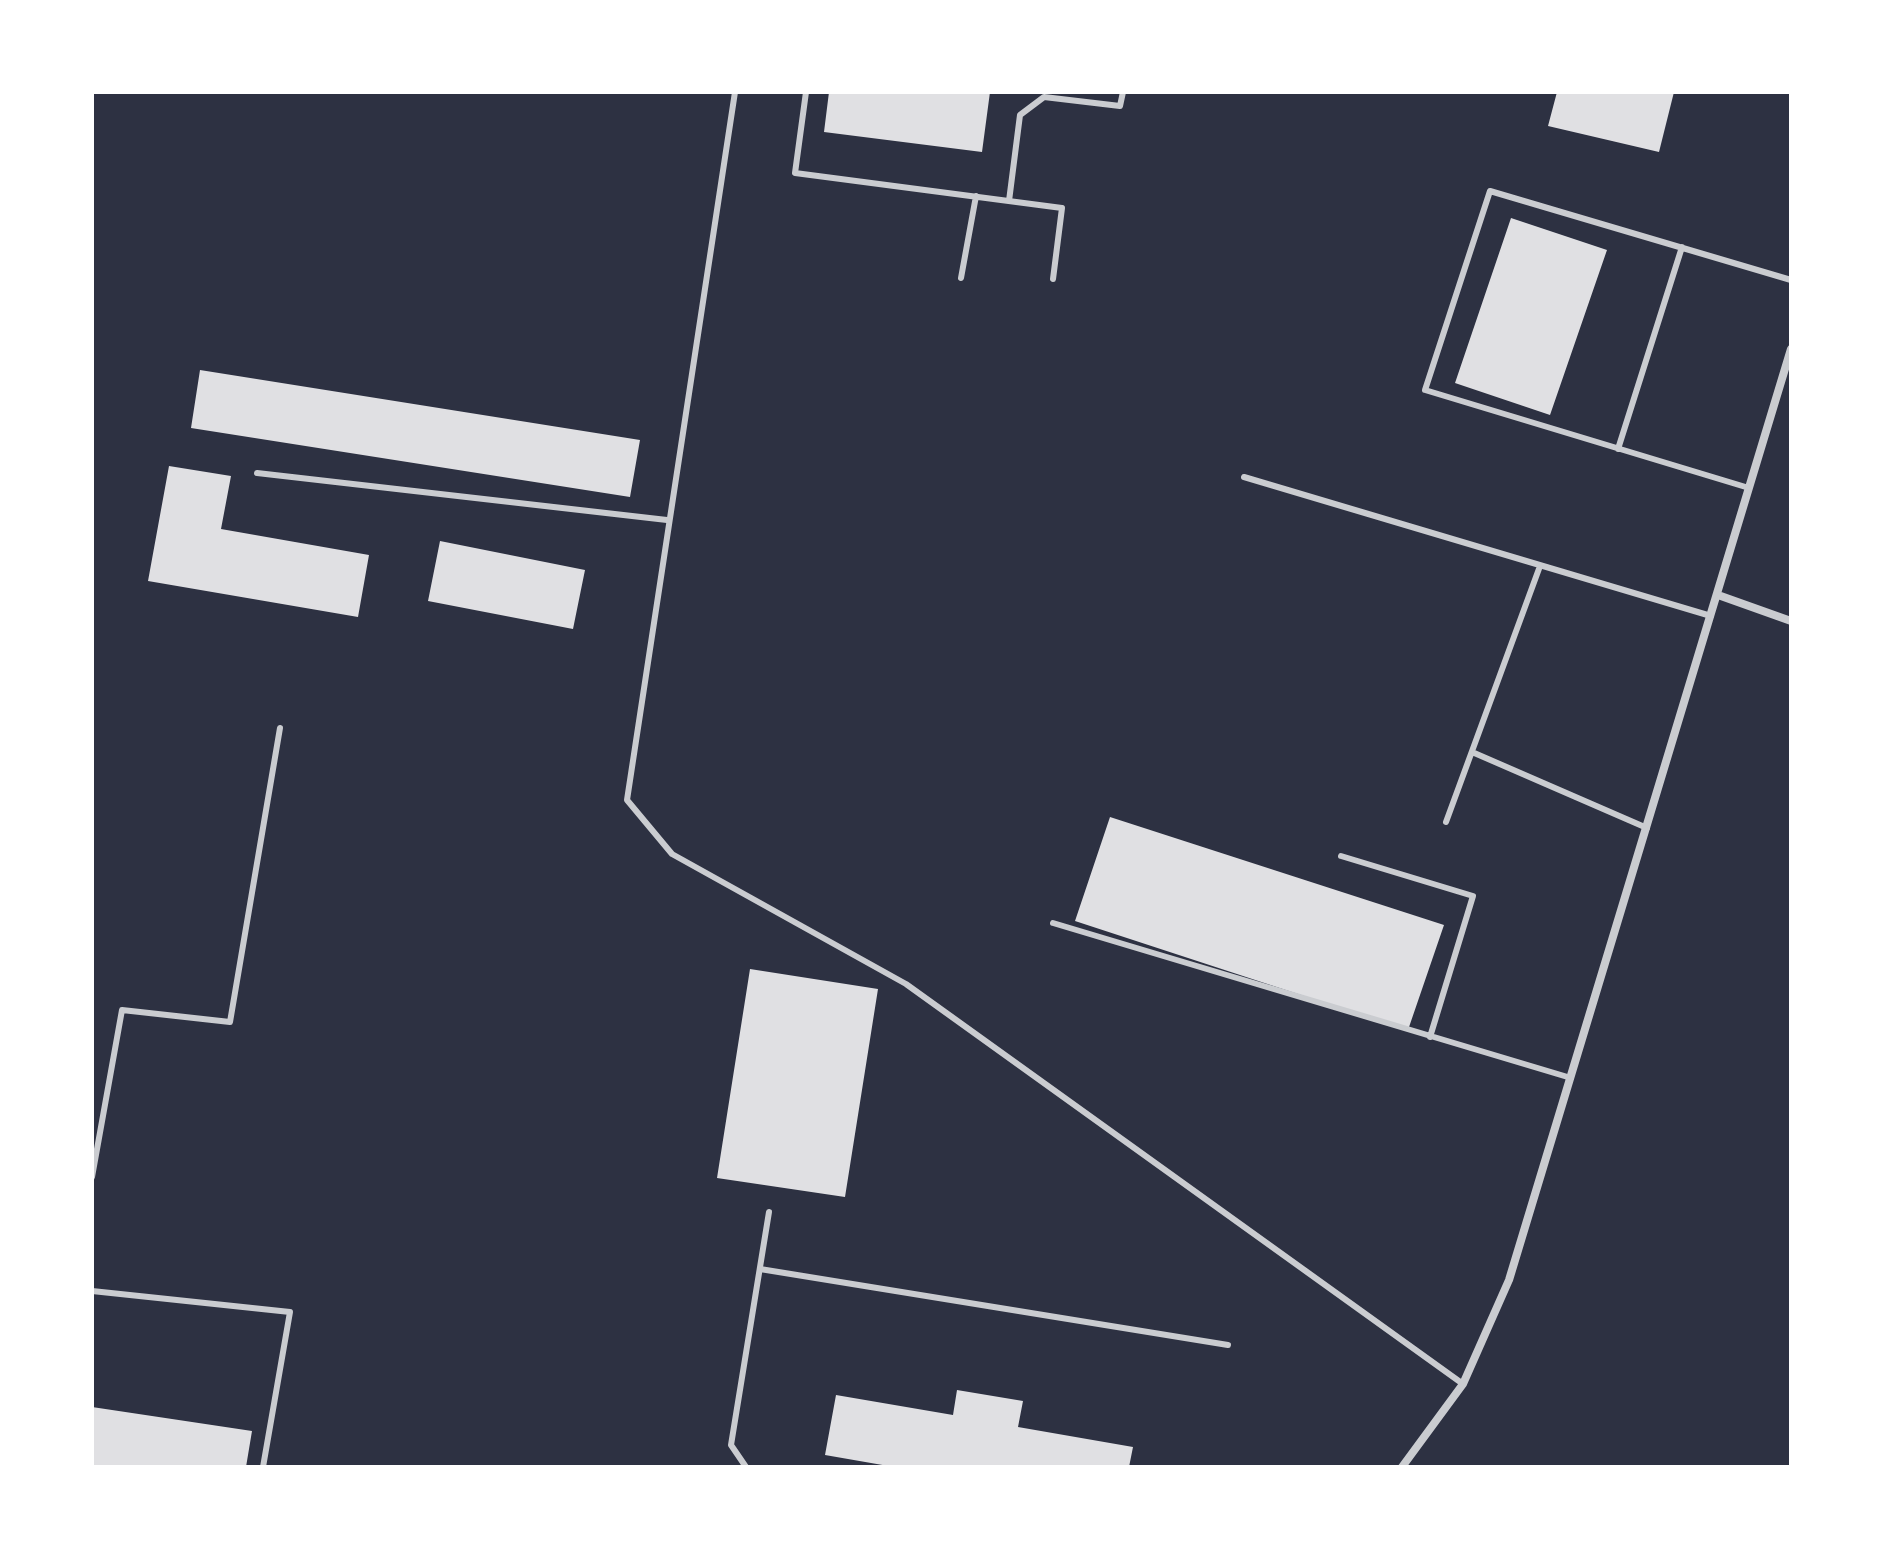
<!DOCTYPE html>
<style>
body{margin:0}
#map{position:relative;width:1883px;height:1559px;overflow:hidden;background:#2d3142;font-family:Ubuntu,sans-serif}
canvas{display:block}
.frame{position:absolute;inset:0;border:94px solid #fff;pointer-events:none}
</style>
<div id="map">
<canvas width="1883" height="1559"></canvas>
<div class="frame"></div>
</div>
<script>
const ctx = document.querySelector('canvas').getContext('2d');
ctx.lineJoin = 'round';
function paint(path, color) { ctx.fillStyle = color; ctx.fill(path, 'evenodd'); }
const shape = rows => new Path2D(rows.map(r => 'M' + r).join(''));
function strokePath(path, color, width, dash) { ctx.strokeStyle = color; ctx.lineWidth = width; ctx.lineCap = dash ? 'butt' : 'round'; ctx.setLineDash(dash || []); ctx.stroke(path); }
const building = shape([
 [829,92,990,92,982,152,824,132],
 [1557,92,1674,92,1659,152,1548,126],
 [1511,218,1607,250,1550,415,1455,383],
 [200,370,640,440,630,497,191,428],
 [169,466,231,476,221,529,369,555,358,617,148,581],
 [440,541,585,570,573,629,428,601],
 [1110,817,1444,925,1408,1030,1075,921],
 [750,969,878,989,845,1197,717,1178],
 [957,1390,1023,1401,1018,1427,1133,1447,1129,1467,894,1467,825,1455,836,1395,953,1415],
 [92,1407,252,1431,246,1467,92,1467]
]);
const service = shape([
 [735,92,627,800,672,854,906,984,1463,1384],
 [806,92,795,173,1062,208,1053,279],
 [1009,201,1020,115,1044,97,1120,106,1123,92],
 [961,278,976,196],
 [1618,449,1682,247],
 [257,473,667,520],
 [1244,477,1711,616],
 [1749,488,1425,390,1490,191,1791,280],
 [1472,752,1647,828],
 [1446,822,1540,566],
 [1341,856,1473,896,1430,1037],
 [1053,923,1571,1078],
 [92,1177,122,1010,230,1022,280,728],
 [760,1269,1228,1345],
 [92,1291,290,1312,263,1467],
 [746,1467,731,1445,769,1212]
]);
const minor = shape([
 [1718,595,1791,621],
 [1402,1467,1463,1384,1509,1280,1791,349]
]);
paint(building, '#e0e0e3');
strokePath(service, '#caccd0', 6);
strokePath(minor, '#caccd0', 8);
</script>
